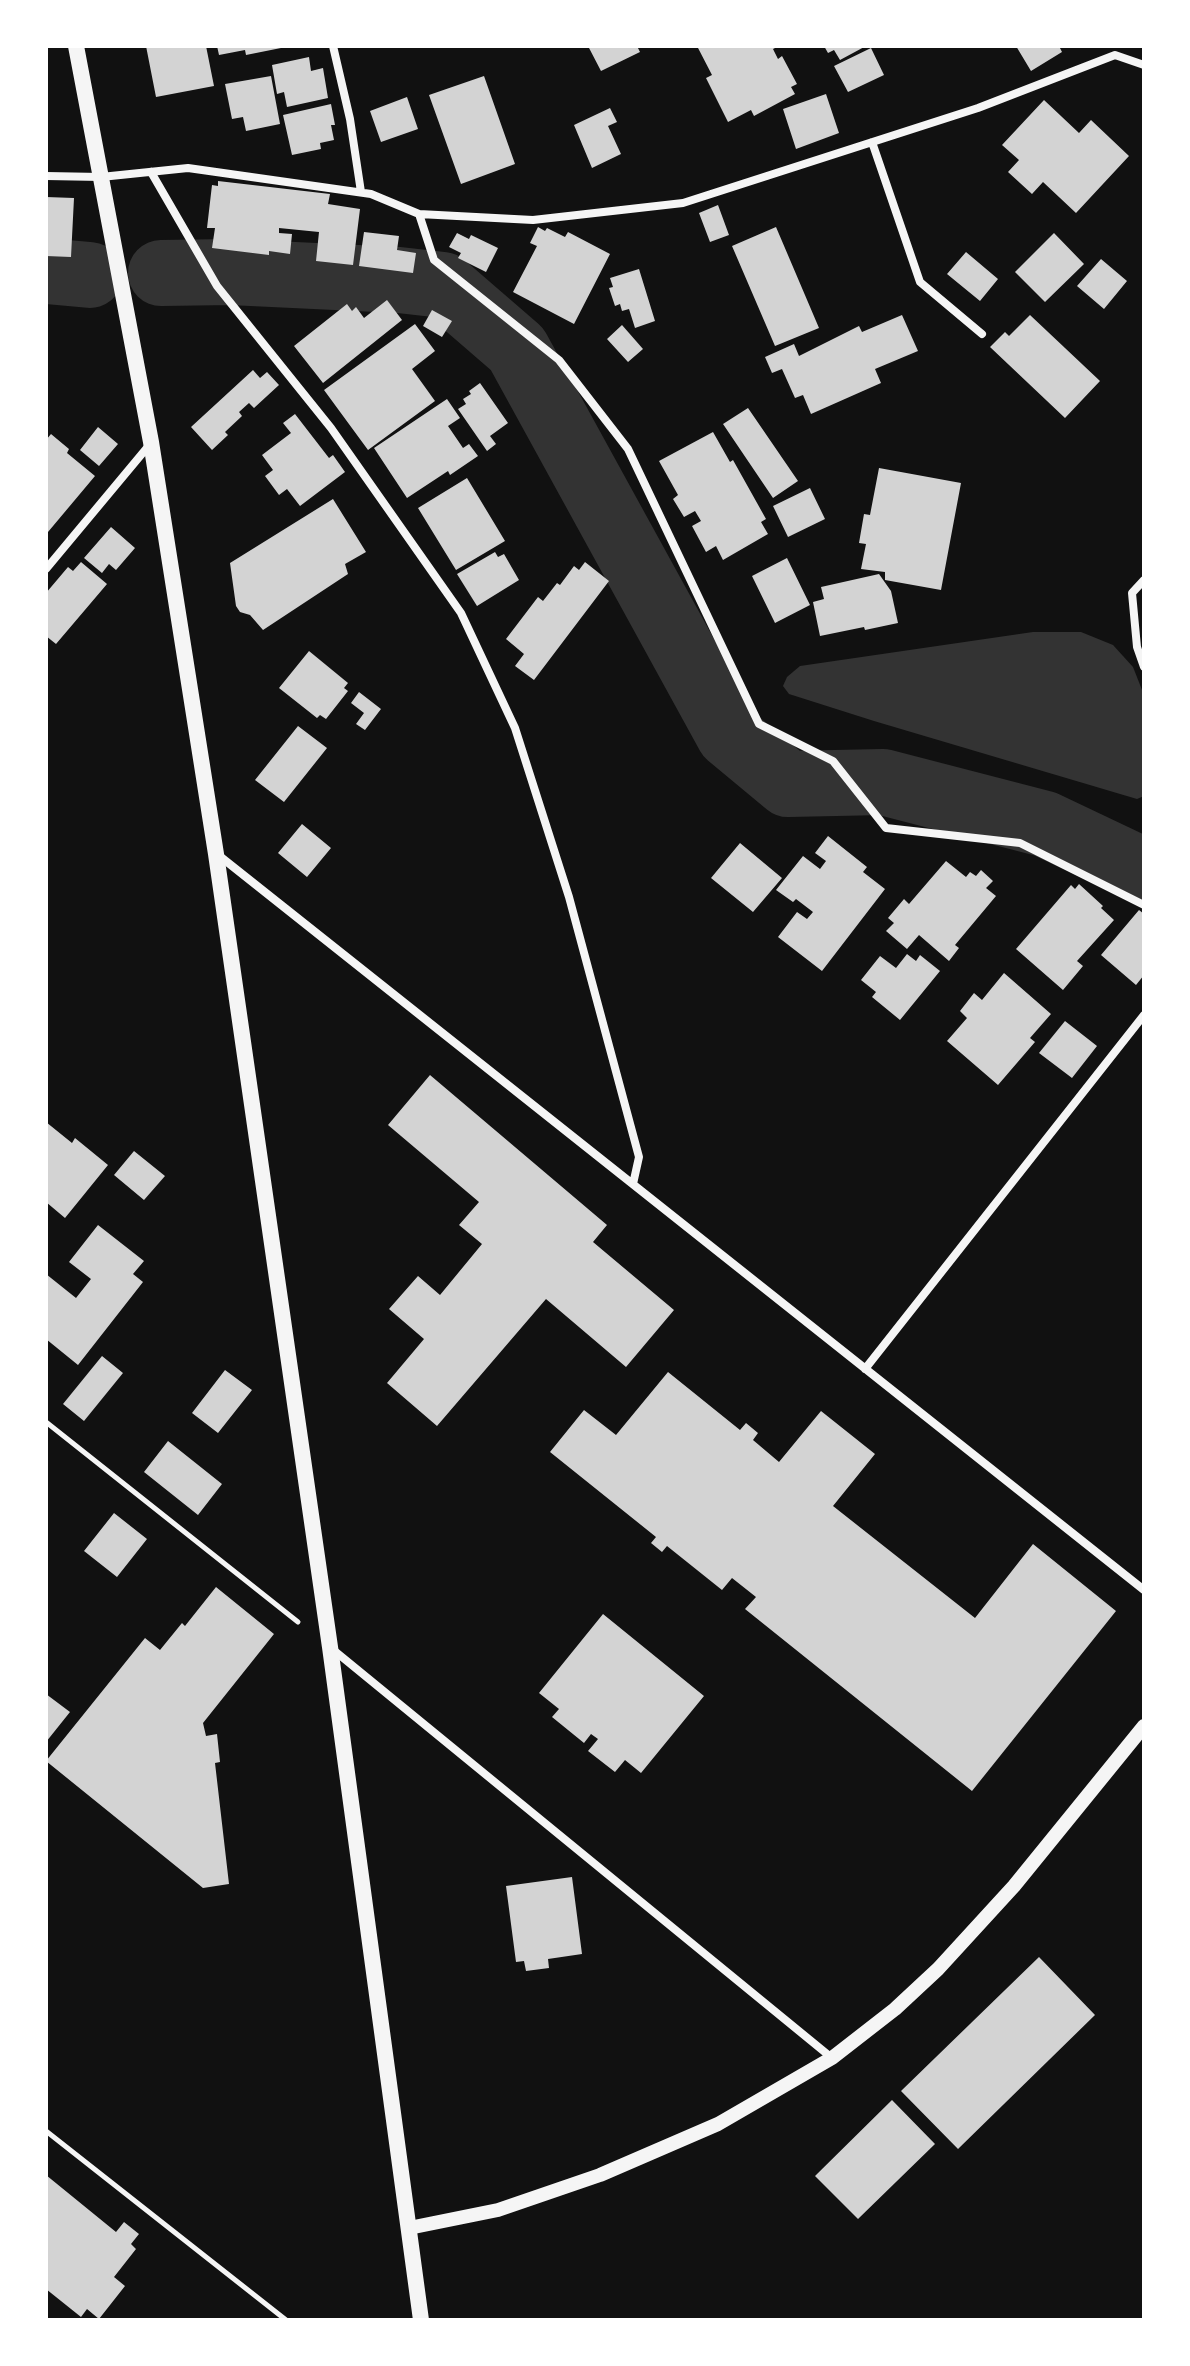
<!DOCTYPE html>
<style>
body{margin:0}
#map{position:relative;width:1190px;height:2366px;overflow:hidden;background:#111;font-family:"Archivo Narrow",sans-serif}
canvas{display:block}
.frame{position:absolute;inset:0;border:48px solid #fff;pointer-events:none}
</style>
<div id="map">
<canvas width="1190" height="2366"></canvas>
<div class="frame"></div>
</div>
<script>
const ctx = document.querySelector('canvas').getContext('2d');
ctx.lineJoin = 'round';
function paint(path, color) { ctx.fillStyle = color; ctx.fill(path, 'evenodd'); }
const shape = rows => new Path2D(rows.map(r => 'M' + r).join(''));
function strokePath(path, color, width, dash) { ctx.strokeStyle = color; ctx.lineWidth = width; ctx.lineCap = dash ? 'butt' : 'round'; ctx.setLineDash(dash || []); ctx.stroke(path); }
const water = shape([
 [1033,632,1081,632,1113,645,1133,667,1144,695,1144,796,1137,799,874,721,789,694,783,686,787,677,800,666]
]);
const river = shape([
 [46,271,90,275],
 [161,273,231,272,399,280,443,285,517,349,729,735,788,784,883,782,1045,824,1144,871]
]);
const building = shape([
 [146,46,206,46,214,86,156,97],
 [217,46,286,46,286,47,246,55,245,50,219,55],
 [588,46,637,46,640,52,601,71],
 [697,46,779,46,773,49,778,59,782,56,797,84,791,87,795,94,754,116,751,110,728,122,706,78,712,75],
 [824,46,866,46,840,60,834,50,828,53],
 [1016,46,1059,46,1062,52,1031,71],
 [871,48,884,75,848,92,834,66],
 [309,57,311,71,323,68,328,98,287,107,284,92,277,94,272,65],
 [271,76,280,124,246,131,243,117,232,119,225,84],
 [484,76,515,164,461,184,429,95],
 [826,94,839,133,796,149,783,109],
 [407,97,418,129,381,142,370,111],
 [1044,100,1079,133,1091,120,1129,156,1076,213,1043,182,1032,194,1008,172,1019,160,1002,145],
 [331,104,335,125,331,125,334,140,320,143,321,149,292,155,283,115],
 [610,108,617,122,608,126,621,154,592,168,574,125],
 [218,181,330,194,328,204,360,209,353,265,316,261,319,232,279,228,279,233,292,234,290,254,269,251,269,255,212,248,215,228,207,228,212,185,218,186],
 [46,197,74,198,71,257,46,256],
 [718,205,729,235,710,242,699,213],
 [538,227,545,231,547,228,565,237,568,232,610,254,574,324,513,292,537,246,530,243],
 [776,227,819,328,775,346,732,246],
 [364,232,399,236,397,250,416,253,413,273,359,266],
 [457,233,469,239,471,235,498,248,486,272,458,258,461,253,449,247],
 [1054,233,1084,264,1045,302,1015,272],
 [966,252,998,279,980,301,947,274],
 [1101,259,1127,281,1104,309,1077,286],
 [639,269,655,321,635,328,629,309,622,311,620,304,615,306,609,288,613,287,610,278],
 [387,300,402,320,323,383,294,346,347,304,352,311,356,307,364,318],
 [432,310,452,321,442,337,423,326],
 [902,315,918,351,875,369,881,383,811,414,803,395,795,398,782,369,772,373,765,357,794,344,799,356,859,326,862,332],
 [1030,315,1100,381,1065,418,990,347,1005,332,1009,336],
 [415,324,435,351,412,369,435,401,368,450,324,390],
 [622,325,643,349,628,362,607,339],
 [253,370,260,378,267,372,279,385,254,408,249,403,239,412,242,416,225,432,228,435,212,450,191,427],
 [480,383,508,423,490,436,496,444,487,451,458,409,466,404,463,399,471,394,469,391],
 [447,399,460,418,448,426,463,448,469,444,478,456,450,475,448,471,407,498,374,448],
 [748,408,798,481,773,498,723,424],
 [295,414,329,458,333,455,345,472,300,506,287,489,279,495,265,476,273,470,262,455,291,433,283,423],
 [98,427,118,444,99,466,80,450],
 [713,432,730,462,733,460,766,519,761,522,768,534,723,560,716,546,706,552,692,526,701,521,695,511,684,517,673,499,678,495,659,461],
 [51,434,69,449,67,453,95,476,48,532,46,440],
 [879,468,961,483,941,590,885,580,885,572,861,569,866,544,859,543,864,514,870,515],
 [467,478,505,541,456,570,418,508],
 [810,488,825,519,788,537,773,506],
 [333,499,366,552,345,564,348,574,263,630,250,615,240,612,236,606,230,563],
 [111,527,135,548,116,570,109,564,102,573,84,558],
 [495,552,498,557,504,554,519,580,477,606,457,574],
 [787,558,810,605,775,623,752,576],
 [81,562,107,584,56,644,46,636,46,593,68,567,73,571],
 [585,562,609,581,534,680,515,666,524,654,506,639,538,597,543,601,557,583,560,585,574,566,579,570],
 [879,574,891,591,898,623,865,630,864,627,820,636,813,602,824,599,821,587],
 [309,651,348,683,344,688,348,691,326,719,320,715,317,718,279,688],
 [359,692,381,709,365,730,356,724,364,713,351,703],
 [298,726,327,748,284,802,255,780],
 [302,824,331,848,307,877,278,853],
 [828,836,867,867,863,872,885,889,822,971,778,937,797,912,807,919,813,912,796,899,793,902,776,890,803,856,820,869,826,861,815,853],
 [740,843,782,878,753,912,711,878],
 [946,861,966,877,970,872,976,876,981,870,993,881,986,888,996,896,955,945,959,948,949,961,919,935,907,949,886,931,894,923,888,918,904,899,909,904],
 [1079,884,1103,906,1101,908,1114,920,1077,961,1083,966,1063,990,1016,949,1071,885,1075,889],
 [1139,910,1144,914,1144,975,1136,985,1101,955],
 [907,954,916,961,920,955,940,971,900,1020,872,997,876,992,861,980,880,956,896,968],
 [1004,973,1051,1014,1030,1038,1035,1042,998,1085,947,1041,967,1018,960,1011,974,993,982,1000],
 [1065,1021,1097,1046,1072,1078,1039,1053],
 [430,1075,607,1225,593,1242,674,1310,626,1367,546,1299,437,1426,387,1383,424,1339,389,1309,418,1276,440,1295,482,1244,459,1225,479,1202,388,1125],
 [46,1122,72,1143,75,1138,108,1165,65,1218,46,1202],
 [134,1151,165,1176,144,1200,114,1175],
 [98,1225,144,1261,133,1274,143,1282,78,1365,46,1339,46,1274,76,1298,91,1279,69,1262],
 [102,1356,123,1373,84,1421,63,1404],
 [225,1370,252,1390,218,1433,192,1413],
 [668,1372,740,1430,746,1423,758,1433,753,1440,779,1462,821,1411,875,1454,833,1506,975,1618,1033,1544,1116,1611,972,1791,745,1609,756,1597,732,1578,722,1590,667,1546,662,1552,651,1543,656,1537,550,1452,584,1410,616,1435],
 [168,1441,222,1484,198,1515,144,1472],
 [114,1513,147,1539,117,1577,84,1551],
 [216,1587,274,1634,203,1723,206,1736,217,1734,220,1762,215,1763,229,1884,203,1888,46,1761,145,1638,160,1650,182,1623,185,1626],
 [603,1614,704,1696,641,1773,625,1760,615,1772,588,1751,598,1739,591,1734,584,1743,552,1717,559,1709,539,1693],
 [46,1694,70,1712,46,1742],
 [572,1877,582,1954,548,1959,549,1968,526,1971,524,1961,516,1962,506,1886],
 [1039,1957,1095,2015,958,2149,901,2091],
 [892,2100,935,2144,858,2219,815,2176],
 [46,2175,116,2232,124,2222,139,2234,131,2244,136,2249,114,2277,125,2286,99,2319,87,2309,81,2317,46,2289]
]);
const path = shape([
 [46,1422,298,1622],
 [46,2131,286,2320]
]);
const minor = shape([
 [333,46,350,119,361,192],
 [872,142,920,282,982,334],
 [151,172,217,286,331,428,461,613,515,728,569,897,639,1157,633,1184],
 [46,176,101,177,188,168,371,194,419,214,533,220,683,203,978,108,1115,55,1144,65],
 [419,214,434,260,559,360,628,449,759,724,833,761,886,828,1020,843,1144,905],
 [46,569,151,443],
 [1144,580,1132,593,1137,647,1144,667],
 [217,854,1144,1590],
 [865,1369,1144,1015],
 [331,1648,832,2058]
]);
const tertiary = shape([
 [409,2228,498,2210,600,2175,718,2124,832,2058,895,2009,938,1969,1014,1886,1144,1726]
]);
const secondary = shape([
 [76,46,151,442,216,854,330,1647,421,2320]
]);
paint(water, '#333');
strokePath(river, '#333', 66);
paint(building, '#d3d3d3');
strokePath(path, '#f5f5f5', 5);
strokePath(minor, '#f5f5f5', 8);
strokePath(tertiary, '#f5f5f5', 14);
strokePath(secondary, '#f5f5f5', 16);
</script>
